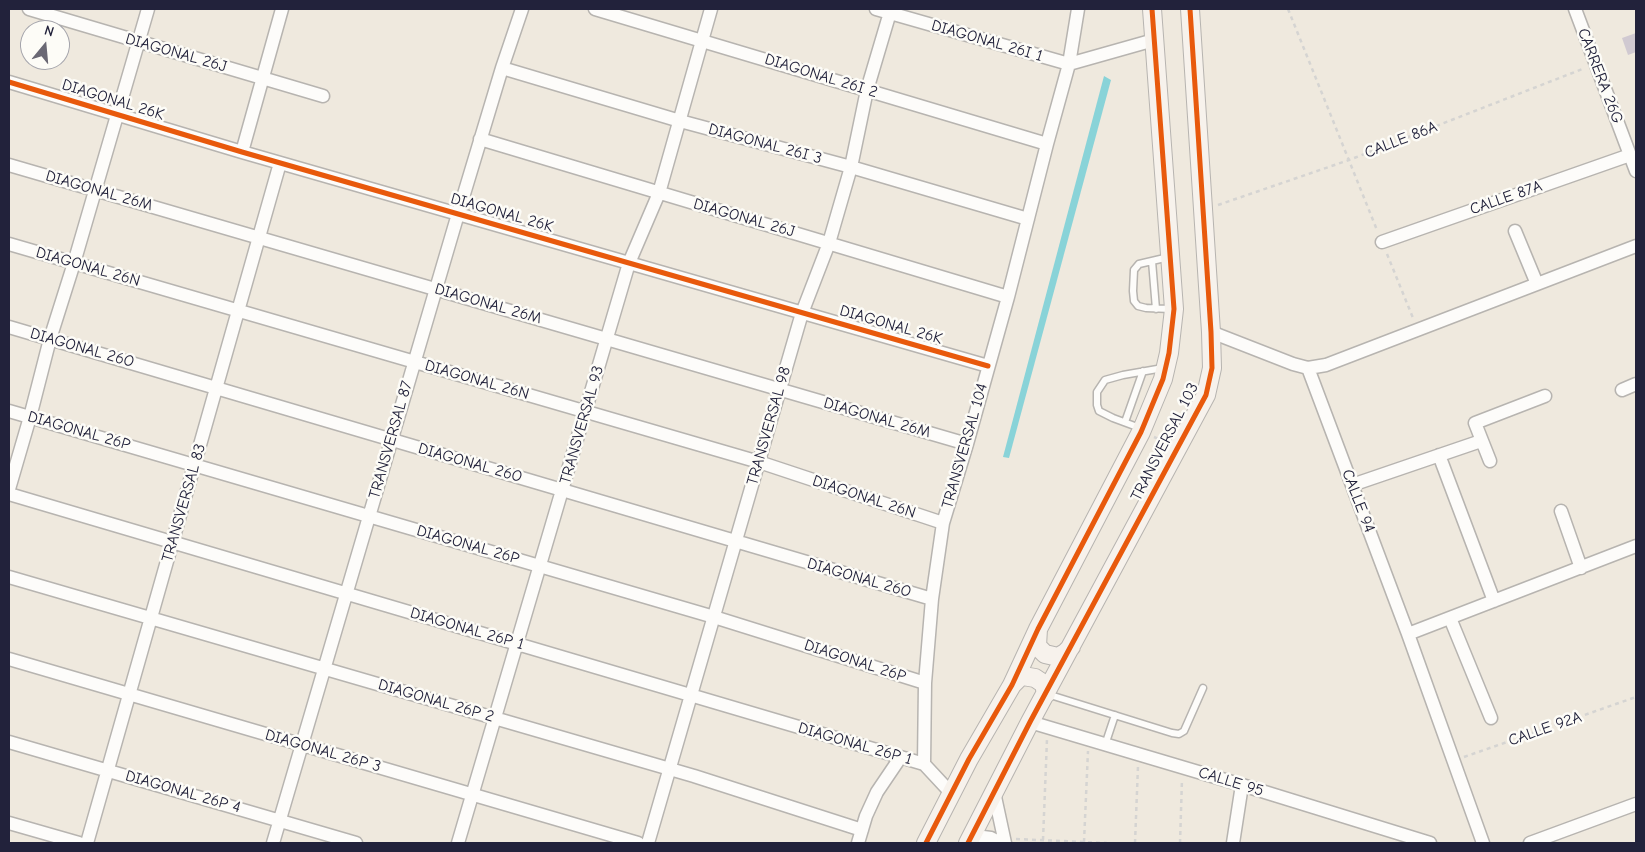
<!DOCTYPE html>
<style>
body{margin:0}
#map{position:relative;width:1645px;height:852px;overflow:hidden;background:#efe9de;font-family:"Comic Neue",sans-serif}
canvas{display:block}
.frame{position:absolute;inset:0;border:10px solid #22223b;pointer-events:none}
.north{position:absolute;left:20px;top:20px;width:50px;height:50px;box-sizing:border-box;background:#fdfcf7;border:1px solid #a5a5ac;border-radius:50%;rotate:17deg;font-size:14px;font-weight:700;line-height:20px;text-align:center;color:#22223b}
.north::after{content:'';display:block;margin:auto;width:18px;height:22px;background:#6a6874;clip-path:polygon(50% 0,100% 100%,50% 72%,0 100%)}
</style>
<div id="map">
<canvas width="1645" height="852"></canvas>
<div class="frame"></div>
<div class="north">N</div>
</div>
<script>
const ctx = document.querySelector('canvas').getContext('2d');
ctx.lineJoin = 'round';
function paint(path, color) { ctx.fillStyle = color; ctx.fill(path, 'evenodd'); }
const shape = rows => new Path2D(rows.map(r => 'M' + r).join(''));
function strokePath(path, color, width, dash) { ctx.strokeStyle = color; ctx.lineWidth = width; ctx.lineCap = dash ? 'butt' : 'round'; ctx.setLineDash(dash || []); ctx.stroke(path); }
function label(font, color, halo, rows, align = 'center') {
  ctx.font = font + ' "Comic Neue",sans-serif'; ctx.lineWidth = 5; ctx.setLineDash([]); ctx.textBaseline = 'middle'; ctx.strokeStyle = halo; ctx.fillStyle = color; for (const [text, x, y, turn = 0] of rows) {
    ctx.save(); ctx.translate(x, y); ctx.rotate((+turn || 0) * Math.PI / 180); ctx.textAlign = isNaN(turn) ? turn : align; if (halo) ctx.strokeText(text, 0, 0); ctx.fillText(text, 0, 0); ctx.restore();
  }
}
const water = shape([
 [1104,76,1111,80,1009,458,1003,457]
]);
const building = shape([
 [1636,33,1636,52,1628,55,1622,38]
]);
const path = shape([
 [1288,9,1377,230],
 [1218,205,1349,160,1585,68],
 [1387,254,1413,318],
 [1154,437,1165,442],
 [1464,757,1636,697],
 [1016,839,1107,843],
 [1043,840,1047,739],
 [1084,842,1088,751],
 [1135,843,1138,766],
 [1180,843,1182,779]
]);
const lane = shape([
 [1169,257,1139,264,1134,270,1133,291,1134,301,1138,306,1146,308,1171,309],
 [1152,261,1156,309],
 [1125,422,1143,371],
 [1140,428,1113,418,1099,411,1097,405,1097,392,1105,380,1123,375,1163,368],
 [1047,694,1172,733,1179,734,1184,731,1203,688],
 [1105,745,1115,715]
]);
const street = shape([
 [29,9,323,96],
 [595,9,1047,144],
 [876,9,1069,64,1154,40],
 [1575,9,1636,171],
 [502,68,680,121,851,167,1028,219],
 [9,82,242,152,988,366],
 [480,139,1008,297],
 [242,152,282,9],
 [9,165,967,444],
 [1515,231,1537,284],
 [1382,242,1630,155],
 [9,244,759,462,943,523],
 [9,327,932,599],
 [1211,332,1293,364,1308,368,1326,365,1636,246],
 [1308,368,1408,634,1483,843],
 [1622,390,1636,384],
 [9,411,714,617,925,683],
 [1439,455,1494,601],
 [1490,461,1475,423,1545,396],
 [1352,485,1481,441],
 [9,489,30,417,50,339,74,263,148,9],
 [9,494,924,764],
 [1561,511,1581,568],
 [9,577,694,776,862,830],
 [1450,618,1491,718],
 [1408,634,1636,546],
 [9,659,638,843],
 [1030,722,1242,785,1430,843],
 [9,742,356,843],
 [994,792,1005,843],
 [951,793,924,764,925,683,932,599,943,523,967,444,1008,297,1047,144,1069,64,1078,9],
 [9,823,79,843],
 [969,842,983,837,991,838,1001,843],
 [87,843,280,163],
 [273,843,458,214,502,68,522,9],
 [458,843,629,263,659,193,711,9],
 [648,843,802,313,829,243,851,167,867,90,891,9],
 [858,843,866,816,877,792,900,758],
 [1233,843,1242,785],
 [1530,843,1636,804]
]);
const secondary = shape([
 [1038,629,1037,646,1045,654,1058,657,1065,653,1071,647],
 [1012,685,1019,678,1023,676,1035,678,1044,684,1046,694],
 [926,843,969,759,1012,685,1038,629,1141,432,1163,379,1169,353,1174,309,1152,9],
 [968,843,1030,722,1206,395,1212,368,1211,332,1190,9]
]);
const cycleway = shape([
 [9,82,242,152,988,366],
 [926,843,969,759,1012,685,1038,629,1141,432,1163,379,1169,353,1174,309,1152,9],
 [968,843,1030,722,1206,395,1212,368,1211,332,1190,9]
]);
const streetNames = [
 ["DIAGONAL 26I 1",987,41,16],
 ["DIAGONAL 26J",176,53,16],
 ["DIAGONAL 26I 2",821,76,17],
 ["CARRERA 26G",1600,76,69],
 ["DIAGONAL 26K",113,100,17],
 ["CALLE 86A",1401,140,-21],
 ["DIAGONAL 26I 3",765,144,15],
 ["DIAGONAL 26M",99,191,16],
 ["CALLE 87A",1506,198,-19],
 ["DIAGONAL 26K",502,213,16],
 ["DIAGONAL 26J",744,218,16],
 ["DIAGONAL 26N",88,267,16],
 ["DIAGONAL 26M",488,304,16],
 ["DIAGONAL 26K",891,325,16],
 ["DIAGONAL 26O",82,348,16],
 ["DIAGONAL 26N",477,380,16],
 ["DIAGONAL 26M",877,418,16],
 ["TRANSVERSAL 93",582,425,-74],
 ["TRANSVERSAL 98",769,426,-74],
 ["DIAGONAL 26P",79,431,16],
 ["TRANSVERSAL 87",391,440,-74],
 ["TRANSVERSAL 103",1165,442,-63],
 ["TRANSVERSAL 104",965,446,-74],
 ["DIAGONAL 26O",470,463,16],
 ["DIAGONAL 26N",864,497,18],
 ["CALLE 94",1358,501,69],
 ["TRANSVERSAL 83",184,503,-74],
 ["DIAGONAL 26P",468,545,16],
 ["DIAGONAL 26O",859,578,16],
 ["DIAGONAL 26P 1",467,629,16],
 ["DIAGONAL 26P",855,661,18],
 ["DIAGONAL 26P 2",436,701,16],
 ["CALLE 92A",1545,729,-19],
 ["DIAGONAL 26P 1",855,744,16],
 ["DIAGONAL 26P 3",323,751,16],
 ["CALLE 95",1231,782,17],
 ["DIAGONAL 26P 4",183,792,16]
];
paint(water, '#89d3d8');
paint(building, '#d0c9d1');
strokePath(lane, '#b7b4b0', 9);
strokePath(street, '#b7b4b0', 15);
strokePath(secondary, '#b7b4b0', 20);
strokePath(path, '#d5d4d2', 2.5, [4, 4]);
strokePath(lane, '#fdfcfa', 6);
strokePath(street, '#fdfcfa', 12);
strokePath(secondary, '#f7f2ec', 18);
strokePath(cycleway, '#e8590c', 5);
label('16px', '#22223b', '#fdfcf7', streetNames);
</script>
